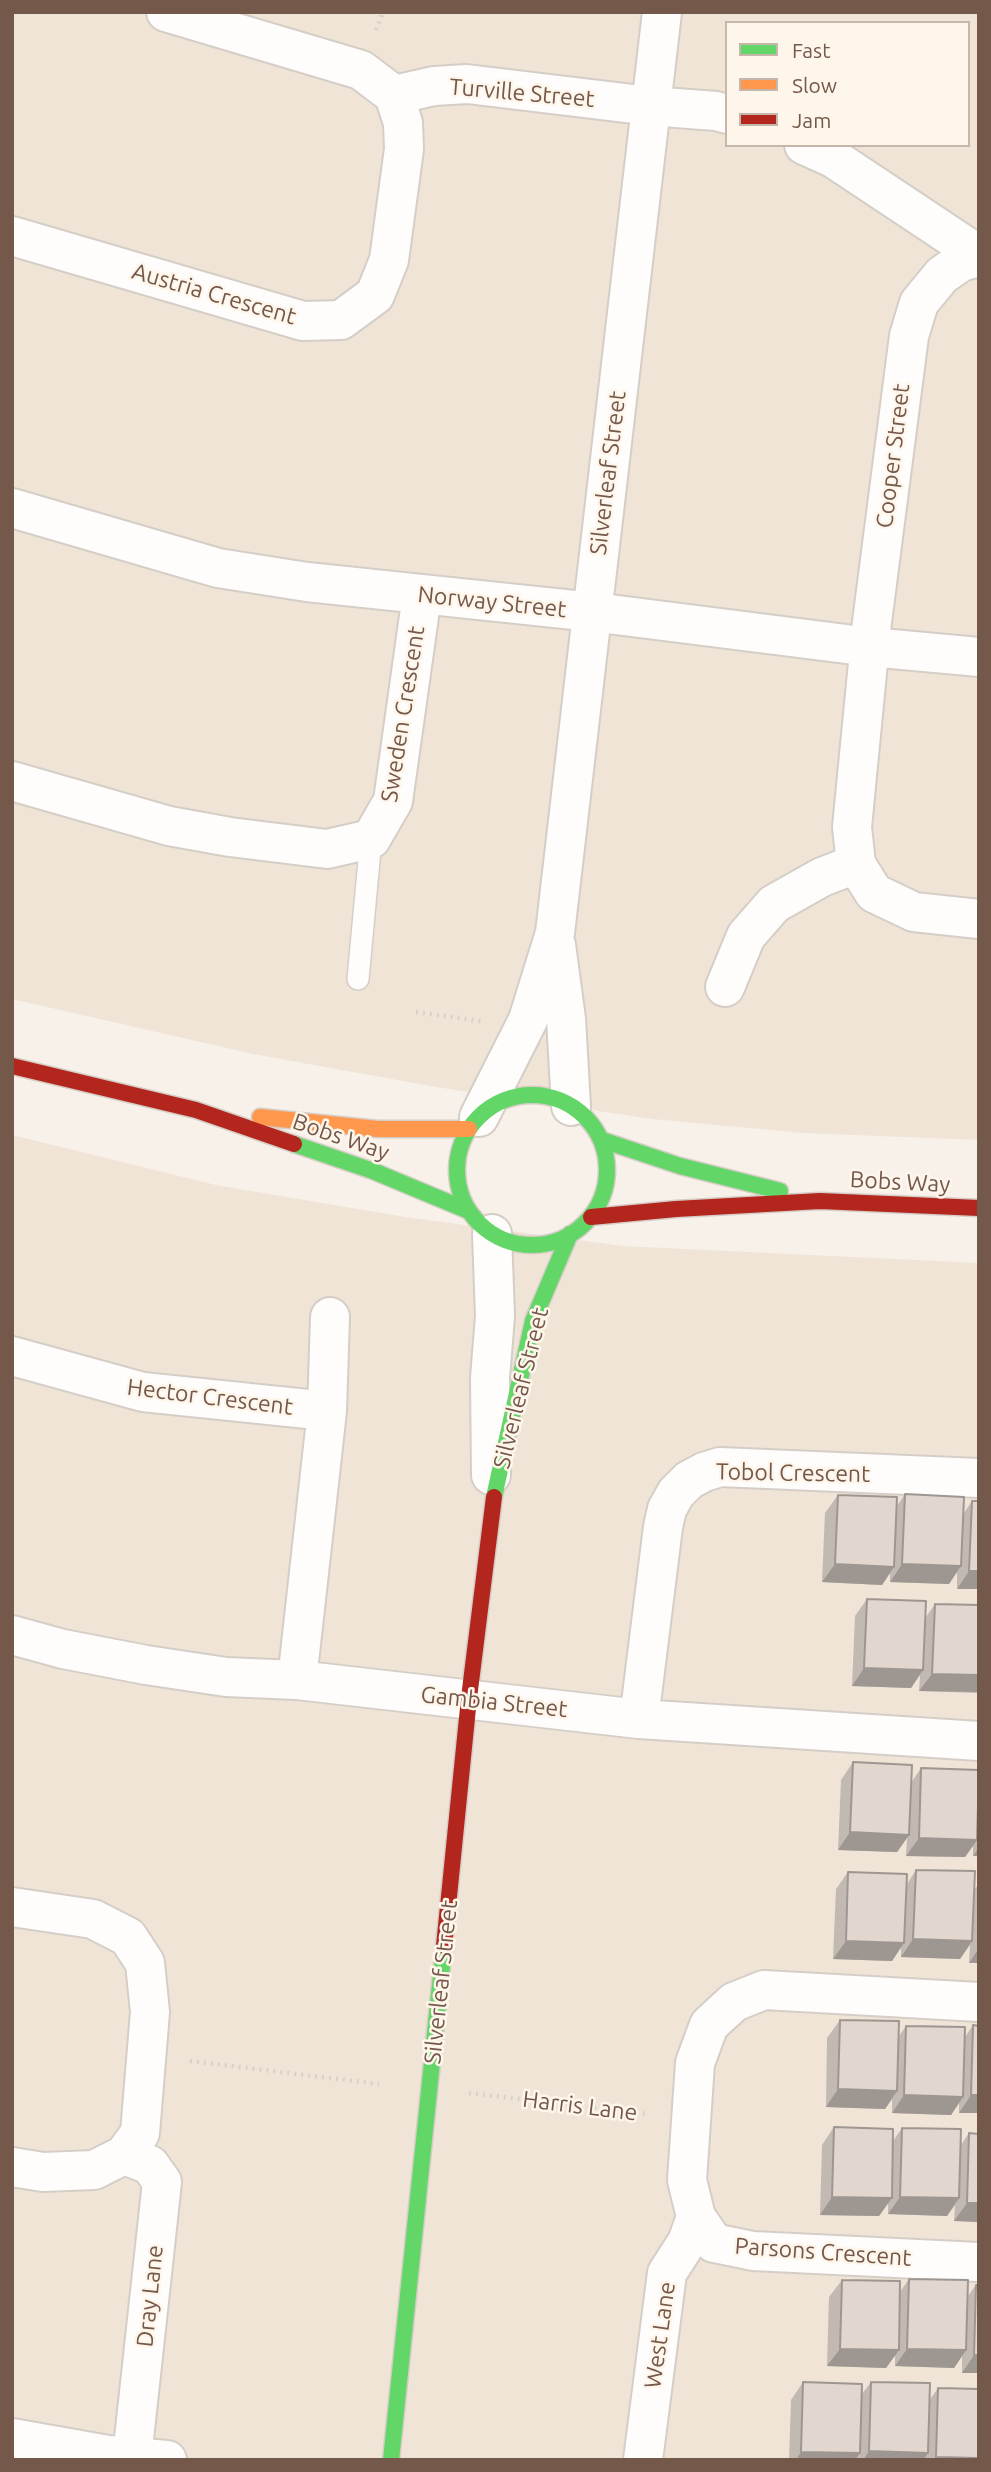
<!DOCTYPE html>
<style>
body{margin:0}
#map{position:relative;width:991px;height:2472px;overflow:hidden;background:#f7f1ea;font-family:Ubuntu,sans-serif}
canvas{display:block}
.frame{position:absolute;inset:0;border:14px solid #74584a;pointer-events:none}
.legend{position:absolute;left:725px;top:21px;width:245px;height:126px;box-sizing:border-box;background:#fff6eb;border:2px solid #c7b7ab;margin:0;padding:9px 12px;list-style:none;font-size:21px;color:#74584a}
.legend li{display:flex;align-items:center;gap:14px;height:35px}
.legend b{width:35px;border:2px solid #c7b7ab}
</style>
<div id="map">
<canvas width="991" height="2472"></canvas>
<div class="frame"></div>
<ul class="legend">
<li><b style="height:9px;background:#63d668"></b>Fast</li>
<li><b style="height:9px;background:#ff974d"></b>Slow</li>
<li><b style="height:9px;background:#b3261e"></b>Jam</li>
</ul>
</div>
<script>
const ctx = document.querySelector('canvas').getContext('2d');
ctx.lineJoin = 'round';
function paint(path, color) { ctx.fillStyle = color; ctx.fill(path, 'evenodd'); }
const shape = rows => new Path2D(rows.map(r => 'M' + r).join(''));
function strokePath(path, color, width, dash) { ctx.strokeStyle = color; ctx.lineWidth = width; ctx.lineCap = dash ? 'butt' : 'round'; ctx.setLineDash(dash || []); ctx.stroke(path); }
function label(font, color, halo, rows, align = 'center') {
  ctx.font = font + ' Ubuntu,sans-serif'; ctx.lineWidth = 5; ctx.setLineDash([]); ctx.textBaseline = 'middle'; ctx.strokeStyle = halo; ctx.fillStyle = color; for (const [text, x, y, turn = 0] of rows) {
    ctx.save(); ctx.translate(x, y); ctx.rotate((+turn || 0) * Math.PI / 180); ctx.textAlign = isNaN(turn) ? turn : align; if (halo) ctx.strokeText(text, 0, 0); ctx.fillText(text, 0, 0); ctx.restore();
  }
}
const residential = shape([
 [12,12,979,12,979,1140,803,1133,652,1119,436,1087,253,1054,12,999],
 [727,23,968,23,968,145,727,145],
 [12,1135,216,1185,405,1217,623,1246,979,1263,979,2460,12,2460]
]);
const path = shape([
 [376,30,383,12],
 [416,1012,481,1021],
 [190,2061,379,2084],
 [469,2093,648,2114]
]);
const lane = shape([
 [358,979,371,839]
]);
const street = shape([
 [166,12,361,70,394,95],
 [394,95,434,86,467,84,650,106,716,111,727,114],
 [804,145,833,158,979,255],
 [12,236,303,321,341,320,375,295,389,260,404,149,403,123,394,95],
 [979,257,961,262,942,275,919,303,909,336,872,622,852,827,856,864,874,893,914,912,979,919],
 [12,508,218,568,307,582,593,612,870,647,979,657],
 [12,781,169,826,230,837,327,849,371,839,393,801,422,595],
 [556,945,566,1019,571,1106],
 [725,987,746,936,774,904,822,877,856,864],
 [479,1117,528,1020,555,933,662,12],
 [12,1356,143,1392,327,1411],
 [491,1475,490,1378,495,1316,492,1234],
 [12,1635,63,1649,146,1665,226,1677,297,1680,639,1719,979,1741],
 [297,1680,327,1411,330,1317],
 [639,1719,663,1527,667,1509,676,1493,689,1480,704,1472,720,1467,979,1478],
 [12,1907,93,1919,128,1937,145,1963,150,2012,140,2133,124,2155,94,2170,43,2172,12,2167],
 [979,2002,764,1990,734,2002,709,2025,695,2063,687,2180,696,2217,714,2243,753,2251,979,2262],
 [124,2155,150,2165,162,2182,132,2457],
 [12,2438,108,2455,167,2460],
 [643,2460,667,2273,687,2242,696,2217]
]);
const fast = shape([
 '457 1170a75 75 0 1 1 150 0a75 75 0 1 1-150 0Z',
 [602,1140,680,1166,780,1191],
 [294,1144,373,1171,469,1211],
 [494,1497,533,1321,570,1234],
 [391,2460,444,1946]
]);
const slow = shape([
 [260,1117,378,1129,469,1129]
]);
const jam = shape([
 [12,1066,196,1110,294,1144],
 [591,1217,676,1209,820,1201,979,1208],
 [444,1946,469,1698,494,1497]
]);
const wall = shape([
 [905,1494,964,1513,972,1501,979,1501,979,1589,957,1589,957,1572,949,1584,890,1582,890,1573,882,1585,822,1582,825,1513,838,1495,897,1506],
 [867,1599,926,1617,935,1604,979,1605,978,1693,919,1691,920,1675,911,1688,852,1686,855,1616],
 [853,1762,911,1783,921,1768,979,1770,979,1856,973,1856,973,1846,965,1857,906,1856,907,1838,897,1852,838,1850,841,1780],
 [916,1870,974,1890,979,1884,979,1963,969,1963,970,1945,960,1959,901,1957,901,1947,892,1961,833,1959,836,1889,848,1872,907,1884],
 [840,2020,899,2036,906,2026,965,2037,973,2025,979,2026,979,2113,959,2113,959,2103,951,2115,892,2113,892,2099,885,2109,826,2107,827,2038],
 [834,2127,893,2141,902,2128,961,2145,969,2133,979,2222,954,2221,955,2205,947,2216,888,2214,888,2203,879,2216,820,2215,822,2145],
 [909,2279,968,2296,976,2285,979,2373,962,2373,962,2356,954,2368,895,2366,895,2355,886,2368,827,2366,829,2297,842,2280,900,2292],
 [803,2382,862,2394,871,2382,929,2401,938,2388,979,2460,924,2460,924,2458,923,2460,857,2460,857,2457,855,2460,789,2460,791,2400]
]);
const shadedWall = shape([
 [835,1564,894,1567,882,1585,822,1582],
 [902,1564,961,1566,949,1584,890,1582],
 [969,1571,979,1571,979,1589,957,1589],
 [864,1668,923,1670,911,1688,852,1686],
 [932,1674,979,1675,979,1692,919,1691],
 [850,1832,909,1835,897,1852,838,1850],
 [919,1838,977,1840,965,1857,906,1856],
 [979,1847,979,1856,973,1856],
 [913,1939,972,1941,960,1959,901,1957],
 [846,1941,904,1943,892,1961,833,1959],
 [979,1948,979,1963,969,1963],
 [838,2089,897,2091,885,2109,826,2107],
 [904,2095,963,2097,951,2115,892,2113],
 [971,2095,979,2095,979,2113,959,2113],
 [832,2197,892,2198,879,2216,820,2215],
 [900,2197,959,2198,947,2216,888,2214],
 [967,2203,979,2203,979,2222,954,2221],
 [840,2349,899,2350,886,2368,827,2366],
 [907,2349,966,2350,954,2368,895,2366],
 [974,2355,979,2355,979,2373,962,2373],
 [869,2451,928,2453,923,2460,863,2460],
 [801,2452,860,2453,855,2460,796,2460],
 [936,2457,979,2458,979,2460,934,2460]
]);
const building = shape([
 [905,1494,964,1497,961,1566,902,1564,905,1494],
 [838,1495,897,1497,894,1567,835,1564,838,1495],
 [972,1501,979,1501,979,1571,969,1571,972,1501],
 [867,1599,926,1601,923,1670,864,1668,867,1599],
 [935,1604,979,1605,979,1675,932,1674,935,1604],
 [853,1762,912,1765,909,1835,850,1832,853,1762],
 [921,1768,979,1770,977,1840,919,1838,921,1768],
 [916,1870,975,1871,972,1941,913,1939,916,1870],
 [848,1872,907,1874,904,1943,846,1941,848,1872],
 [840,2020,899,2021,897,2091,838,2089,840,2020],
 [973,2025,979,2026,979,2095,971,2095,973,2025],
 [906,2026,965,2027,963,2097,904,2095,906,2026],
 [834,2127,893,2129,892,2198,832,2197,834,2127],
 [902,2128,961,2129,959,2198,900,2197,902,2128],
 [969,2133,979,2134,979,2203,967,2203,969,2133],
 [909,2279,968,2280,966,2350,907,2349,909,2279],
 [842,2280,900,2281,899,2350,840,2349,842,2280],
 [976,2285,979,2285,979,2355,974,2355,976,2285],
 [803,2382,862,2384,860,2453,801,2452,803,2382],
 [871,2382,930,2383,928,2453,869,2451,871,2382],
 [938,2388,979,2389,979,2458,936,2457,938,2388]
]);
const streetNames = [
 ["Turville Street",522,93,5],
 ["Austria Crescent",214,294,16],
 ["Cooper Street",893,456,-83],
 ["Silverleaf Street",608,473,-83],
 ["Norway Street",492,602,6],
 ["Sweden Crescent",403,714,-81],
 ["Bobs Way",341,1137,19],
 ["Bobs Way",900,1182,3],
 ["Silverleaf Street",521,1388,-76],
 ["Hector Crescent",210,1397,7],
 ["Tobol Crescent",793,1473,1],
 ["Gambia Street",494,1702,6],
 ["Silverleaf Street",441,1982,-84],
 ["Harris Lane",580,2106,7],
 ["Parsons Crescent",823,2252,4],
 ["Dray Lane",150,2296,-84],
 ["West Lane",660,2335,-82]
];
paint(residential, '#f0e4d7');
strokePath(lane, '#d5cec7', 24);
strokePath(street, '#d5cec7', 42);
strokePath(fast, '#d6cec6', 19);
strokePath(slow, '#d6cec6', 19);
strokePath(jam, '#d6cec6', 19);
strokePath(path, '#d8d0cb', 4.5, [2, 5]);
strokePath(lane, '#fefdfc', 21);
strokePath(street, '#fefdfc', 38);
strokePath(fast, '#63d668', 16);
strokePath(slow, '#ff974d', 16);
strokePath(jam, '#b3261e', 16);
paint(wall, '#c2b9b2');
paint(shadedWall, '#9e9691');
paint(building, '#e1d7cf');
strokePath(building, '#9e9691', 2);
label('23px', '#74584a', '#fff6eb', streetNames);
</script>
